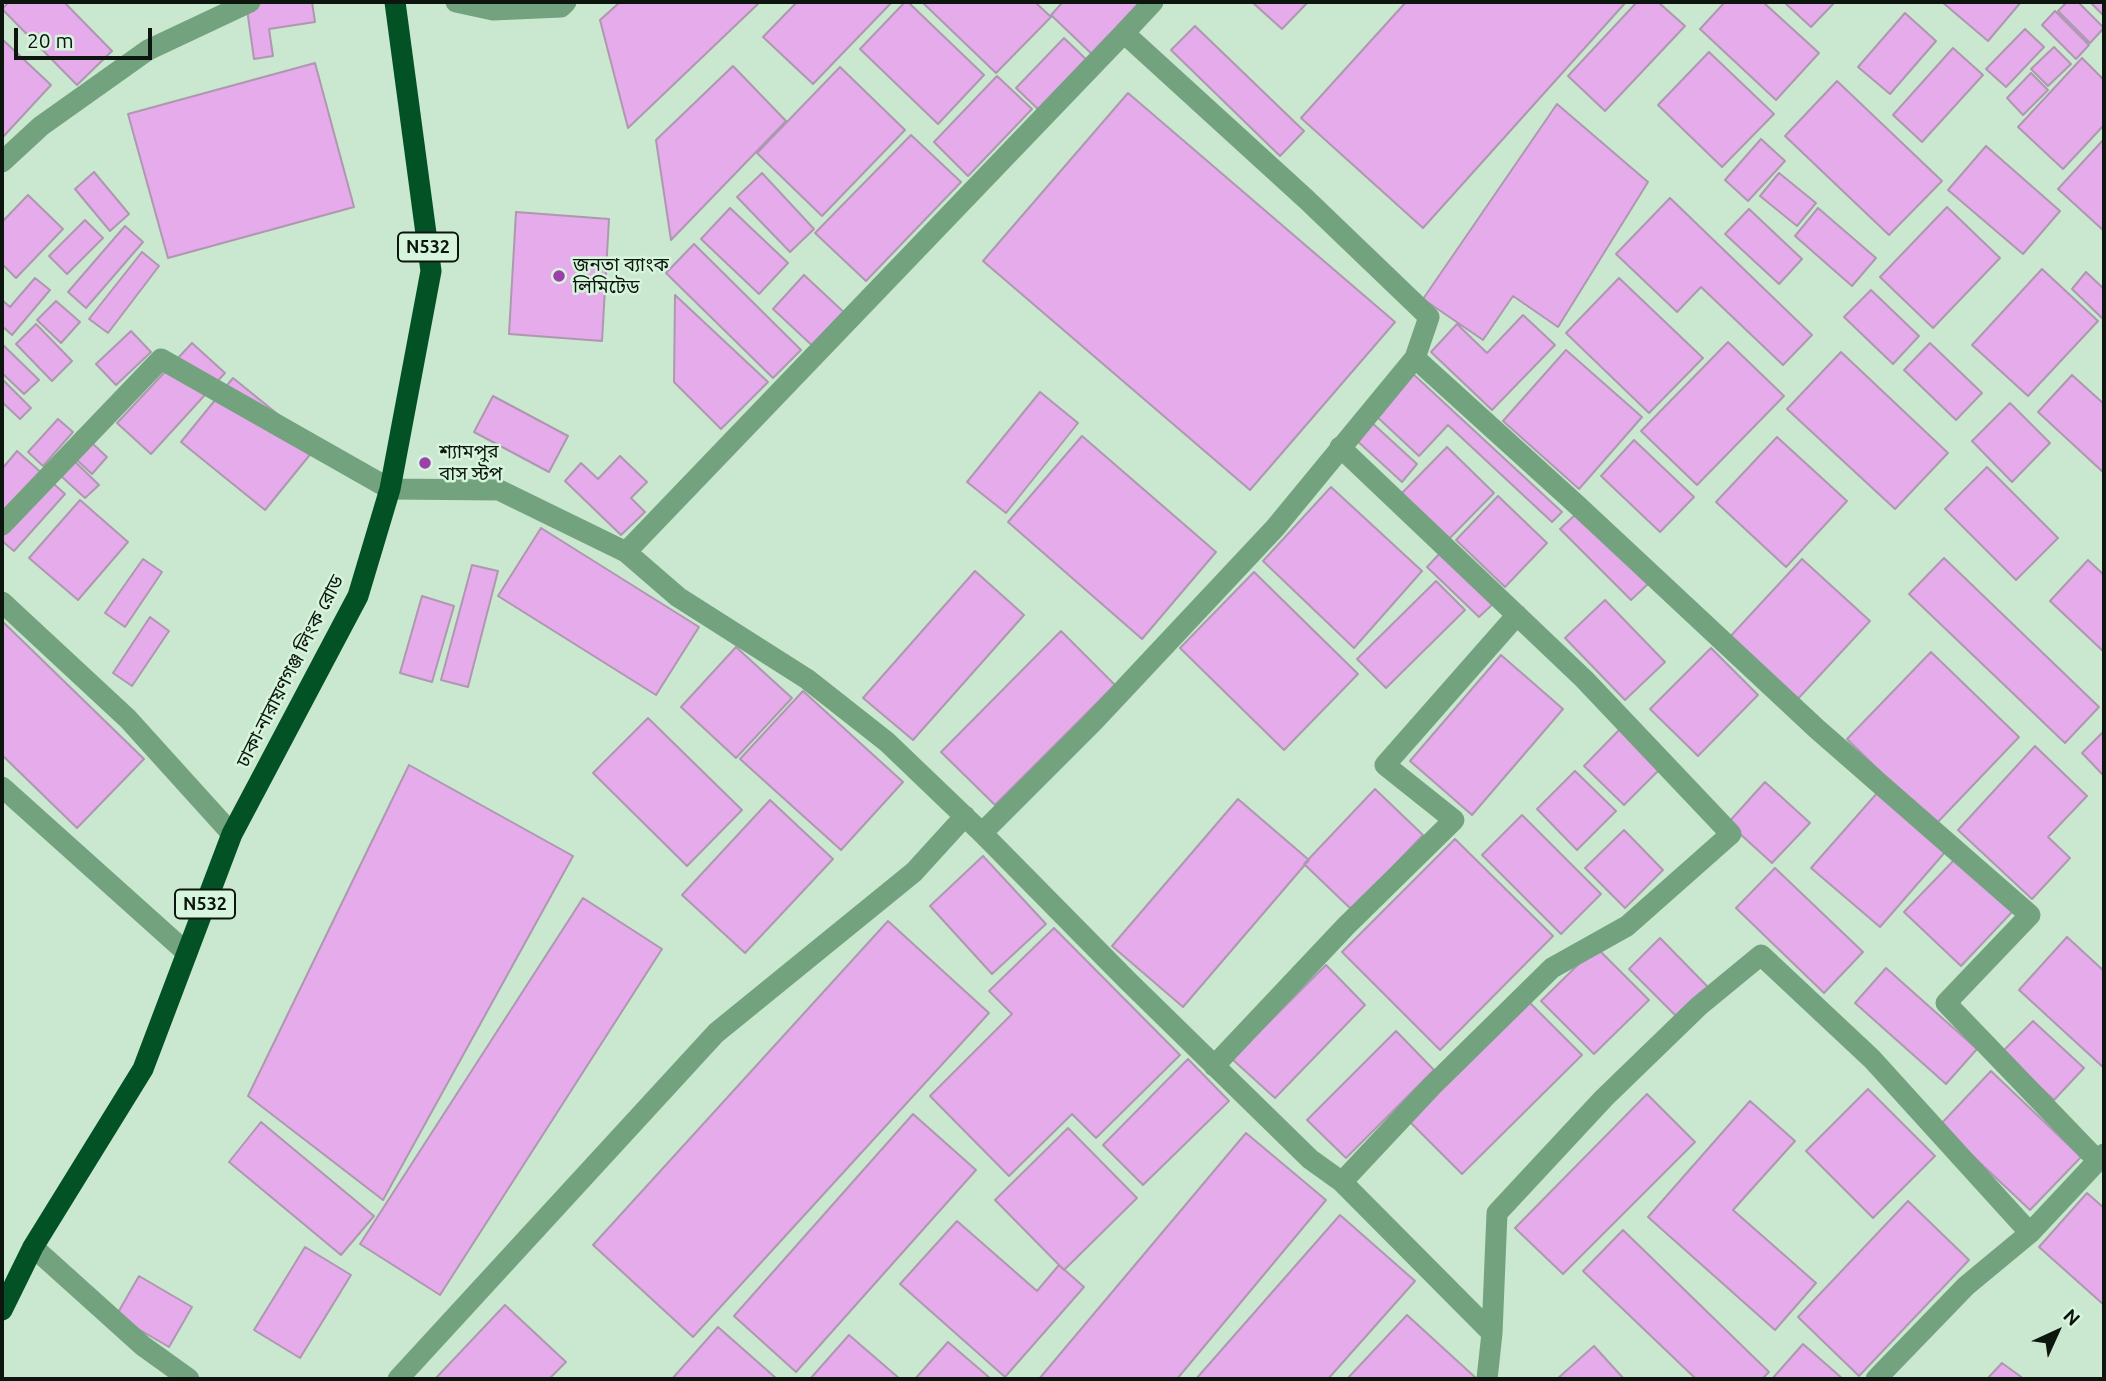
<!DOCTYPE html>
<meta charset="utf-8">
<style>
body{margin:0}
#map{position:relative;width:2106px;height:1381px;overflow:hidden;background:#cae7d0;font-family:Ubuntu,sans-serif}
canvas{display:block}
.frame{position:absolute;inset:0;border:4px solid #0c160e;pointer-events:none}
.north{position:absolute;left:2022px;top:1297px;width:70px;height:70px;-webkit-text-stroke:5px #d7f4dd;paint-order:stroke;rotate:45deg;font-size:19px;font-weight:700;line-height:28px;text-align:center;color:#0c160e}
.north::after{content:'';display:block;margin:auto;width:24px;height:32px;background:#0c160e;clip-path:polygon(50% 0,100% 100%,50% 72%,0 100%)}
.scale{position:absolute;left:14px;top:28px;width:138px;height:32px;box-sizing:border-box;border:4px solid #0c160e;border-top:0;padding-left:9px;font-size:21px;line-height:24px;white-space:nowrap;color:#0c160e;-webkit-text-stroke:5px #d7f4dd;paint-order:stroke}
</style>
<div id="map">
<canvas width="2106" height="1381"></canvas>
<div class="frame"></div>
<div class="north">N</div>
<div class="scale">20 m</div>
</div>
<script>
const ctx = document.querySelector('canvas').getContext('2d');
ctx.lineJoin = 'round';
function paint(path, color) { ctx.fillStyle = color; ctx.fill(path, 'evenodd'); }
const shape = rows => new Path2D(rows.map(r => 'M' + r).join(''));
function strokePath(path, color, width, dash) { ctx.strokeStyle = color; ctx.lineWidth = width; ctx.lineCap = dash ? 'butt' : 'round'; ctx.setLineDash(dash || []); ctx.stroke(path); }
function label(font, color, halo, rows, align = 'center') {
  ctx.font = font + ' Ubuntu,"Noto Sans Bengali",sans-serif'; ctx.lineWidth = 5; ctx.setLineDash([]); ctx.textBaseline = 'middle'; ctx.strokeStyle = halo; ctx.fillStyle = color; for (const [text, x, y, turn = 0] of rows) {
    ctx.save(); ctx.translate(x, y); ctx.rotate((+turn || 0) * Math.PI / 180); ctx.textAlign = isNaN(turn) ? turn : align; if (halo) ctx.strokeText(text, 0, 0); ctx.fillText(text, 0, 0); ctx.restore();
  }
}
const building = shape([
 [9,2,64,2,112,51,77,85,2,9,9,2],
 [246,2,312,2,315,22,269,29,273,56,254,59,246,2],
 [620,2,760,2,628,128,600,20,620,2],
 [797,2,892,2,813,84,763,37,797,2],
 [905,2,908,2,984,75,938,124,860,49,905,2],
 [922,2,1035,2,1051,17,996,73,922,2],
 [1063,2,1147,2,1095,57,1051,15,1063,2],
 [1252,2,1308,2,1282,29,1252,2],
 [1406,2,1626,2,1423,228,1301,118,1406,2],
 [1637,2,1658,2,1685,26,1605,111,1568,76,1637,2],
 [1725,2,1763,2,1819,53,1776,100,1700,29,1725,2],
 [1784,2,1835,2,1811,27,1784,2],
 [1942,2,2021,2,1988,41,1942,2],
 [2067,2,2078,2,2104,28,2090,43,2058,11,2067,2],
 [2090,2,2104,2,2104,16,2090,2],
 [2055,11,2089,45,2076,59,2042,25,2055,11],
 [1905,13,1936,41,1890,94,1858,67,1905,13],
 [1195,26,1304,131,1280,156,1171,50,1195,26],
 [2025,29,2044,47,2006,87,1986,69,2025,29],
 [1064,38,1090,63,1042,113,1016,88,1064,38],
 [2,39,51,85,2,138,2,39],
 [2054,47,2071,64,2048,86,2031,69,2054,47],
 [1953,48,1983,75,1922,142,1893,115,1953,48],
 [1709,52,1774,114,1722,167,1658,105,1709,52],
 [2082,58,2104,80,2104,125,2063,169,2018,127,2082,58],
 [315,63,354,207,168,258,128,114,315,63],
 [733,66,786,121,671,240,656,140,733,66],
 [840,67,905,130,822,216,757,153,840,67],
 [2031,73,2048,90,2023,115,2007,98,2031,73],
 [997,76,1032,109,968,176,934,142,997,76],
 [1837,81,1942,181,1889,235,1785,136,1837,81],
 [1128,93,1395,322,1250,490,983,261,1128,93],
 [1557,104,1648,182,1558,327,1513,296,1483,340,1423,299,1557,104],
 [911,135,961,182,866,281,815,233,911,135],
 [1761,139,1785,161,1748,201,1725,180,1761,139],
 [2104,139,2104,231,2058,189,2104,139],
 [1986,146,2060,211,2023,254,1948,190,1986,146],
 [94,172,129,214,110,231,75,189,94,172],
 [762,173,814,229,790,252,737,197,762,173],
 [1779,173,1816,203,1797,226,1760,196,1779,173],
 [28,195,63,229,16,278,2,264,2,222,28,195],
 [1670,198,1812,335,1783,365,1701,287,1677,312,1616,254,1670,198],
 [1947,207,2000,258,1933,328,1880,277,1947,207],
 [730,208,788,263,759,294,701,239,730,208],
 [1818,208,1876,258,1852,286,1795,236,1818,208],
 [1749,209,1802,259,1779,284,1725,234,1749,209],
 [516,212,609,219,602,341,509,334,516,212],
 [85,220,103,238,67,274,49,256,85,220],
 [125,226,143,242,86,308,68,292,125,226],
 [694,244,801,350,773,378,666,273,694,244],
 [142,252,159,266,108,333,89,319,142,252],
 [2042,269,2098,321,2028,396,1972,345,2042,269],
 [2086,272,2104,289,2104,320,2072,289,2086,272],
 [804,275,849,317,818,351,773,309,804,275],
 [35,278,50,290,12,335,2,326,2,300,10,307,35,278],
 [1619,278,1703,358,1649,413,1566,333,1619,278],
 [1871,290,1919,336,1893,364,1844,317,1871,290],
 [675,295,768,382,721,429,674,382,675,295],
 [56,301,80,322,61,343,37,320,56,301],
 [1523,315,1555,345,1492,410,1431,352,1457,324,1487,353,1523,315],
 [36,324,72,361,52,381,16,344,36,324],
 [131,331,151,352,116,385,96,364,131,331],
 [1728,342,1784,396,1697,485,1641,431,1728,342],
 [192,343,225,373,151,454,117,423,192,343],
 [1930,343,1982,393,1956,420,1904,370,1930,343],
 [2,344,39,380,24,394,2,373,2,344],
 [1566,350,1642,417,1579,489,1503,421,1566,350],
 [1841,352,1948,453,1895,509,1787,409,1841,352],
 [1412,373,1562,512,1552,522,1448,425,1419,456,1374,414,1412,373],
 [2072,375,2104,404,2104,473,2038,412,2072,375],
 [233,378,317,446,265,510,181,442,233,378],
 [2,379,31,408,20,419,2,402,2,379],
 [1040,392,1078,423,1006,513,967,482,1040,392],
 [493,396,568,436,549,472,474,432,493,396],
 [2010,403,2050,443,2012,482,1972,441,2010,403],
 [58,419,73,432,43,466,28,452,58,419],
 [1370,421,1417,464,1402,482,1354,438,1370,421],
 [79,431,107,457,92,474,64,448,79,431],
 [1082,436,1216,552,1142,639,1008,522,1082,436],
 [1777,437,1847,501,1786,567,1716,502,1777,437],
 [1634,440,1694,497,1660,532,1601,476,1634,440],
 [1447,447,1494,493,1446,542,1399,496,1447,447],
 [63,450,99,485,85,498,49,465,63,450],
 [17,451,65,494,14,551,2,541,2,469,17,451],
 [620,456,647,482,631,498,645,512,621,535,565,481,581,463,598,479,620,456],
 [1987,467,2058,538,2016,580,1945,509,1987,467],
 [1331,487,1422,571,1354,648,1263,561,1331,487],
 [1498,496,1547,543,1505,587,1456,540,1498,496],
 [80,500,128,542,78,600,29,558,80,500],
 [1577,513,1648,584,1631,600,1560,529,1577,513],
 [541,528,699,627,656,695,498,596,541,528],
 [1443,550,1496,601,1479,617,1427,567,1443,550],
 [1944,558,2099,707,2065,743,1909,594,1944,558],
 [143,559,162,572,125,627,105,613,143,559],
 [1802,559,1870,621,1795,702,1727,640,1802,559],
 [2088,560,2104,575,2104,652,2050,601,2088,560],
 [472,565,498,571,468,687,441,680,472,565],
 [975,571,1024,615,913,740,863,698,975,571],
 [1254,572,1358,674,1284,750,1180,648,1254,572],
 [1436,581,1465,610,1386,688,1357,659,1436,581],
 [422,596,454,606,432,682,400,673,422,596],
 [1605,600,1665,662,1625,700,1565,638,1605,600],
 [150,617,169,631,132,686,113,673,150,617],
 [2,621,144,759,77,828,2,755,2,621],
 [1061,631,1115,685,995,805,941,752,1061,631],
 [736,647,792,698,736,758,681,707,736,647],
 [1711,648,1758,695,1698,756,1650,709,1711,648],
 [1931,652,2019,737,1935,825,1847,739,1931,652],
 [1501,655,1563,709,1472,815,1410,761,1501,655],
 [803,691,903,782,841,850,740,759,803,691],
 [648,718,742,810,687,866,593,773,648,718],
 [1622,727,1662,767,1624,805,1584,766,1622,727],
 [2104,731,2104,776,2082,753,2104,731],
 [2035,746,2087,796,2048,837,2070,858,2032,899,1958,830,2035,746],
 [409,765,573,856,383,1200,248,1096,409,765],
 [1575,771,1616,811,1577,850,1537,809,1575,771],
 [1765,782,1810,823,1772,863,1728,823,1765,782],
 [1375,789,1423,835,1352,910,1304,864,1375,789],
 [1878,792,1946,851,1880,927,1811,868,1878,792],
 [1238,799,1309,860,1183,1007,1112,946,1238,799],
 [770,800,833,859,745,953,682,895,770,800],
 [1522,815,1601,894,1561,934,1482,855,1522,815],
 [1624,830,1663,870,1625,908,1585,868,1624,830],
 [1455,839,1553,936,1440,1050,1342,952,1455,839],
 [983,856,1046,924,992,974,930,906,983,856],
 [1956,858,2012,912,1961,966,1904,912,1956,858],
 [1775,868,1863,952,1824,993,1736,908,1775,868],
 [583,898,662,949,440,1295,360,1244,583,898],
 [888,921,989,1013,693,1337,593,1245,888,921],
 [1054,928,1180,1055,1096,1138,1072,1114,1009,1176,930,1096,1012,1014,989,991,1054,928],
 [2067,937,2104,971,2104,1068,2019,990,2067,937],
 [1660,938,1708,987,1678,1018,1629,969,1660,938],
 [1596,947,1649,1000,1594,1054,1541,1001,1596,947],
 [1326,965,1365,1005,1275,1098,1232,1059,1326,965],
 [1886,968,1977,1049,1946,1084,1855,1003,1886,968],
 [1529,1002,1582,1055,1462,1174,1409,1121,1529,1002],
 [2033,1021,2084,1068,2054,1100,2002,1052,2033,1021],
 [1396,1031,1434,1070,1346,1158,1307,1120,1396,1031],
 [1188,1059,1229,1101,1143,1185,1103,1145,1188,1059],
 [1991,1071,2081,1157,2030,1210,1940,1125,1991,1071],
 [1868,1089,1935,1156,1873,1218,1806,1151,1868,1089],
 [1647,1094,1695,1142,1563,1274,1515,1228,1647,1094],
 [1750,1101,1795,1141,1733,1210,1816,1283,1775,1330,1648,1217,1750,1101],
 [913,1114,976,1170,796,1372,734,1316,913,1114],
 [261,1122,374,1216,341,1255,229,1162,261,1122],
 [1068,1128,1137,1198,1064,1270,995,1200,1068,1128],
 [1246,1133,1326,1200,1177,1379,1039,1379,1246,1133],
 [2087,1193,2104,1208,2104,1305,2039,1247,2087,1193],
 [1908,1201,1969,1260,1859,1376,1798,1317,1908,1201],
 [1340,1215,1415,1281,1328,1379,1196,1379,1340,1215],
 [957,1221,1037,1291,1059,1265,1084,1287,1005,1377,900,1284,957,1221],
 [1623,1230,1769,1372,1762,1379,1696,1379,1583,1271,1623,1230],
 [305,1247,351,1275,300,1358,254,1330,305,1247],
 [139,1276,192,1307,169,1347,116,1316,139,1276],
 [505,1305,566,1362,549,1379,435,1379,505,1305],
 [1407,1315,1477,1379,1347,1379,1407,1315],
 [718,1327,777,1379,672,1379,718,1327],
 [849,1335,900,1379,810,1379,849,1335],
 [948,1342,991,1379,915,1379,948,1342],
 [1803,1344,1843,1379,1772,1379,1803,1344],
 [1594,1346,1624,1379,1557,1379,1594,1346],
 [2002,1363,2024,1379,1987,1379,2002,1363]
]);
const street = shape([
 [456,2,493,10,561,7,566,2],
 [1124,33,1153,2],
 [2,162,41,126,148,50,250,2],
 [1340,447,1584,679,1731,834,1627,926,1552,968,1432,1086,1342,1182],
 [2,525,161,359,390,489,499,490,626,552,678,597,807,679,887,742,982,833,1127,980,1310,1159,1342,1182,1492,1333,1487,1379],
 [626,552,1124,33,1306,199,1429,317,1415,358,1577,505,1817,729,2030,915,1946,1003,2098,1161],
 [2,602,128,719,232,834],
 [2,787,187,953],
 [982,833,1093,722,1275,528,1415,358],
 [1214,1066,1346,926,1454,820,1385,765,1517,615],
 [33,1247,143,1346,189,1379],
 [1492,1333,1497,1213,1604,1098,1699,1006,1761,955,1872,1059,2030,1233],
 [398,1379,716,1033,914,872,965,816],
 [1876,1379,1966,1286,2030,1233,2104,1154]
]);
const highway = shape([
 [2,1310,33,1247,143,1069,232,834,358,596,390,489,431,271,395,2]
]);
const markers = [
 [559,276,7,"#9d3fa8"],
 [425,463,7,"#9d3fa8"]
];
const shields = [
 [428,247,60],
 [205,904,60]
];
const shieldNames = [
 ["N532",428,247],
 ["N532",205,904]
];
const poiNames = [
 ["জনতা ব্যাংক",573,265],
 ["লিমিটেড",573,287],
 ["শ্যামপুর",439,452],
 ["বাস স্টপ",439,474]
];
const streetNames = [
 ["ঢাকা-নারায়ণগঞ্জ লিংক রোড",290,671,-63]
];
paint(building, '#e5abeb');
strokePath(building, '#ae98b0', 2);
strokePath(street, '#72a37e', 21);
strokePath(highway, '#035226', 21);
for (const [x, y, r, color] of markers) { const dot = new Path2D(); dot.arc(x, y, r, 0, 2 * Math.PI); ctx.fillStyle = color; ctx.fill(dot); strokePath(dot, '#d7f4dd', 2.5); }
for (const [x, y, w] of shields) { const box = new Path2D(); box.roundRect(x - w / 2, y - 14.5, w, 29, 5); ctx.fillStyle = '#d7f4dd'; ctx.fill(box); strokePath(box, '#0c160e', 2); }
label('bold 18px', '#0c160e', null, shieldNames);
label('19px', '#0c160e', '#d7f4dd', poiNames, 'left');
label('19px', '#0c160e', '#d7f4dd', streetNames);
</script>
